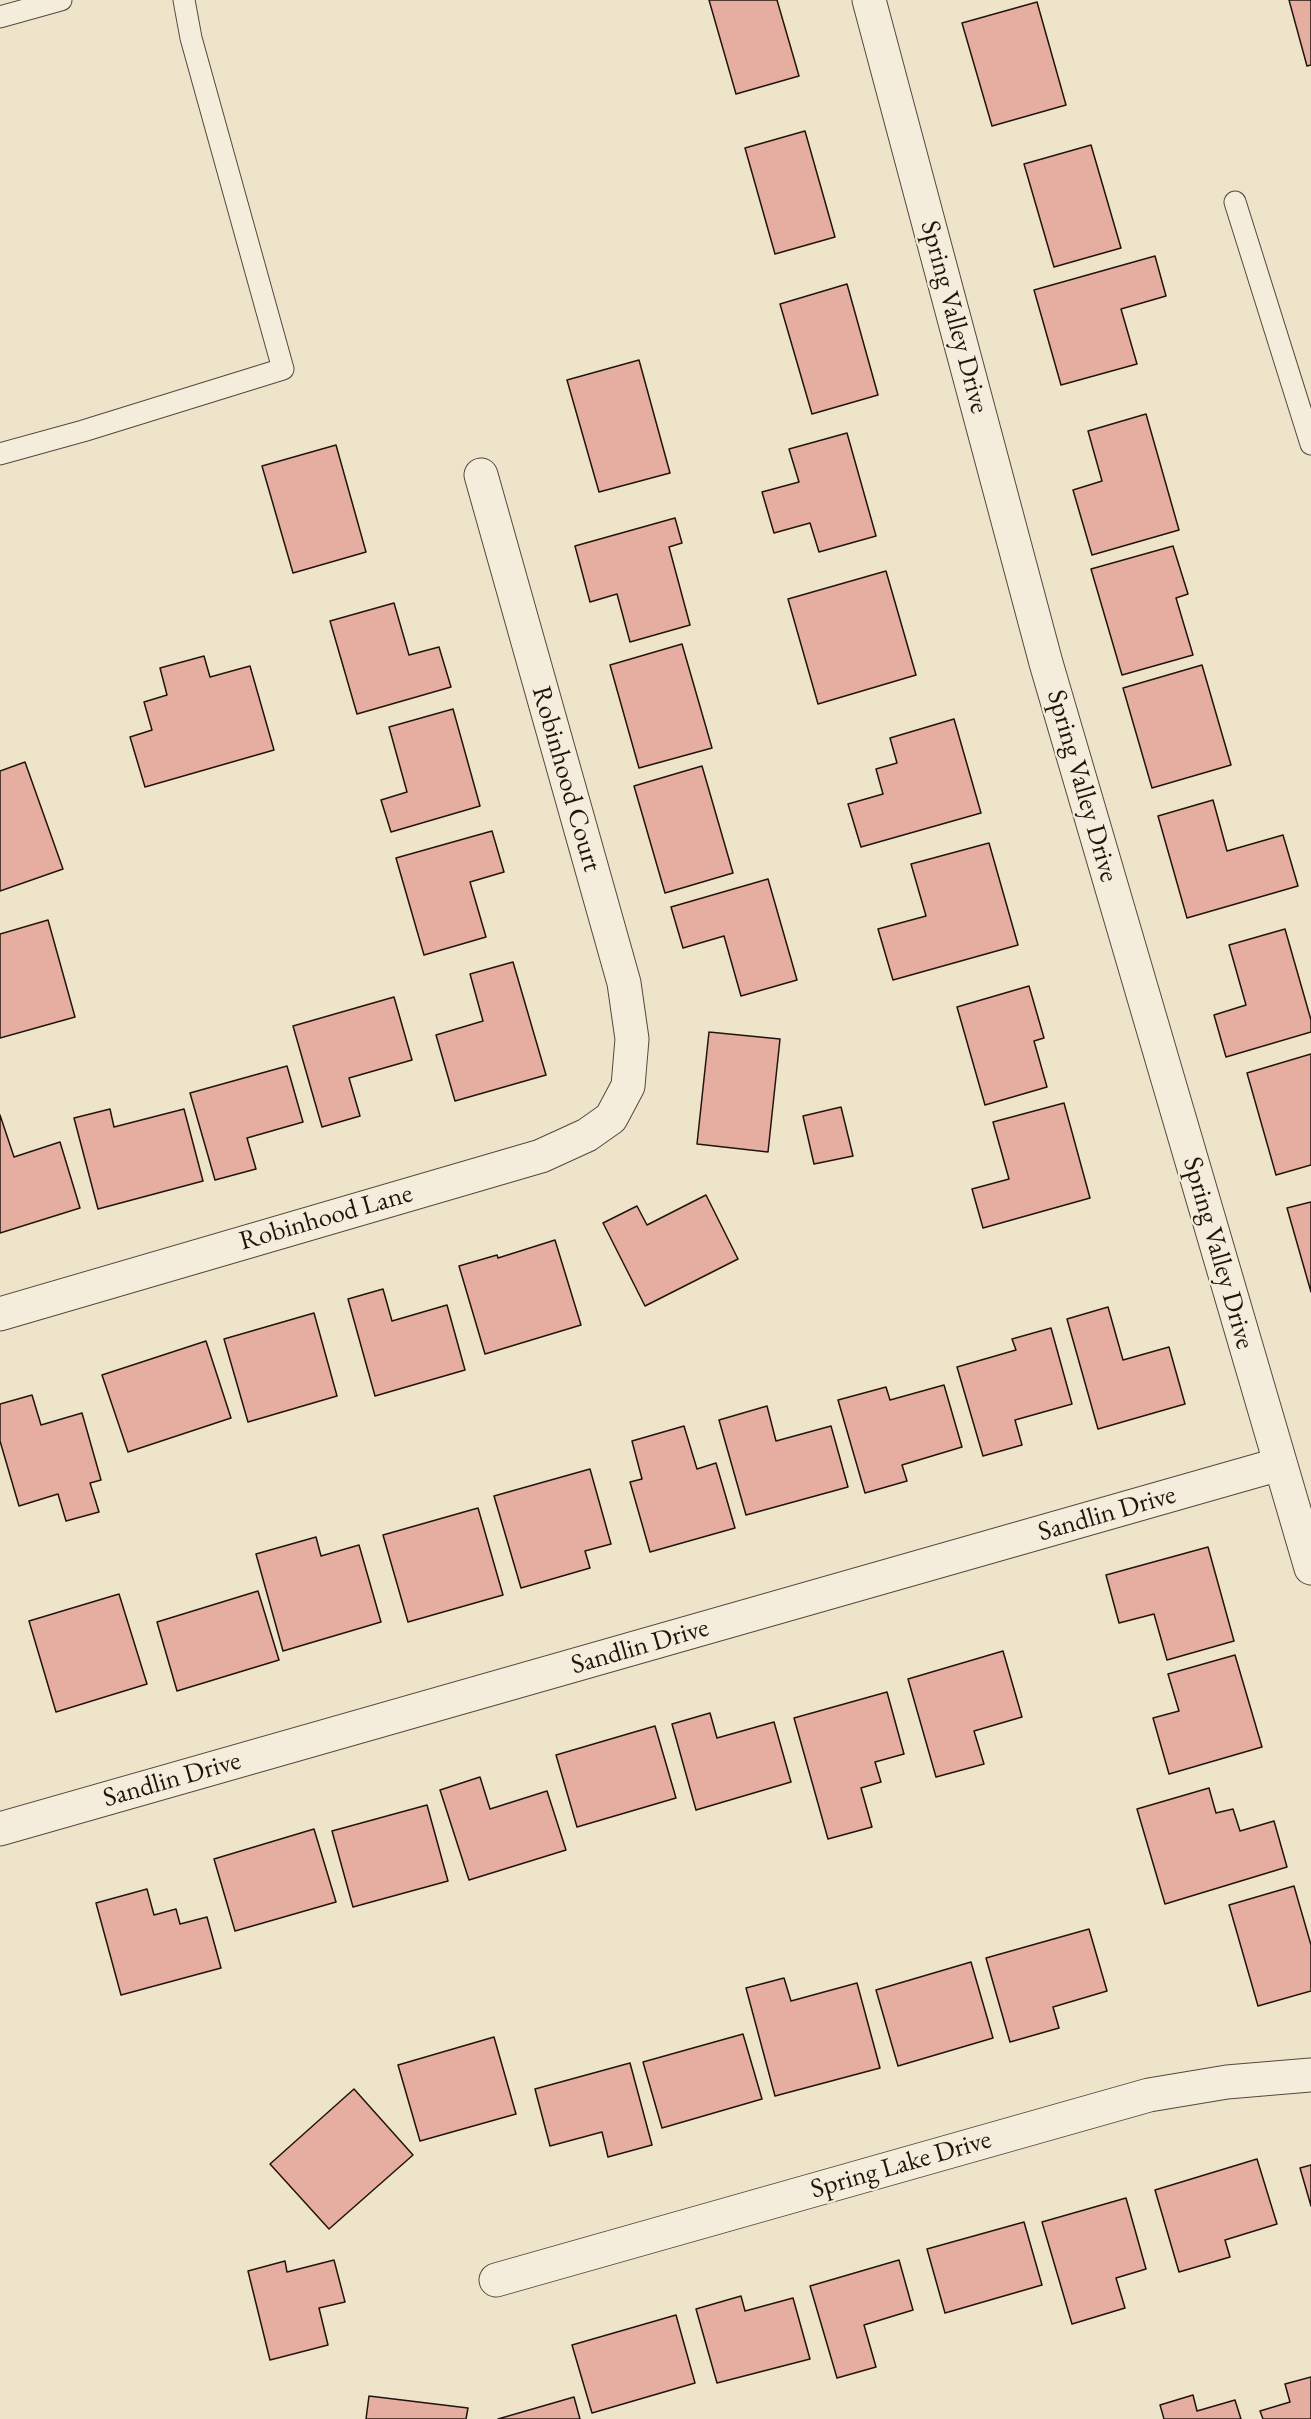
<!DOCTYPE html>
<style>
body{margin:0}
canvas{display:block;background:#eee4c9}
</style>
<canvas width="1311" height="2419"></canvas>
<script>
const ctx = document.querySelector('canvas').getContext('2d');
ctx.lineJoin = 'round';
function paint(path, color) { ctx.fillStyle = color; ctx.fill(path, 'evenodd'); }
const shape = rows => new Path2D(rows.map(r => 'M' + r).join(''));
function strokePath(path, color, width, dash) { ctx.strokeStyle = color; ctx.lineWidth = width; ctx.lineCap = dash ? 'butt' : 'round'; ctx.setLineDash(dash || []); ctx.stroke(path); }
function label(font, color, halo, rows, align = 'center') {
  ctx.font = font + ' "EB Garamond",serif'; ctx.lineWidth = 4.5; ctx.setLineDash([]); ctx.textBaseline = 'middle'; ctx.strokeStyle = halo; ctx.fillStyle = color; for (const [text, x, y, turn = 0] of rows) {
    ctx.save(); ctx.translate(x, y); ctx.rotate((+turn || 0) * Math.PI / 180); ctx.textAlign = isNaN(turn) ? turn : align; if (halo) ctx.strokeText(text, 0, 0); ctx.fillText(text, 0, 0); ctx.restore();
  }
}
const building = shape([
 [709,0,777,0,799,76,736,94,709,0],
 [1289,0,1311,0,1311,65,1307,66,1289,0],
 [1037,2,1066,105,992,126,962,23,1037,2],
 [805,131,835,237,775,254,745,148,805,131],
 [1091,145,1121,248,1054,267,1024,164,1091,145],
 [1155,256,1166,296,1121,309,1137,364,1061,385,1034,290,1155,256],
 [847,284,878,395,812,414,780,304,847,284],
 [639,360,670,473,599,492,567,380,639,360],
 [1146,414,1179,530,1092,555,1073,490,1102,481,1088,431,1146,414],
 [847,433,876,536,819,552,810,523,774,533,762,492,799,482,789,449,847,433],
 [336,445,366,552,293,573,262,466,336,445],
 [675,518,682,543,669,547,690,625,630,642,617,594,590,602,575,546,675,518],
 [1173,546,1188,594,1176,598,1193,655,1122,675,1091,569,1173,546],
 [886,571,916,675,818,704,788,599,886,571],
 [394,603,409,655,439,647,451,687,357,714,330,621,394,603],
 [682,644,712,748,639,768,610,665,682,644],
 [204,656,210,677,250,666,274,750,145,787,130,737,152,730,144,702,167,695,160,668,204,656],
 [1202,665,1231,765,1152,788,1123,688,1202,665],
 [453,709,480,806,391,832,381,800,407,792,389,727,453,709],
 [954,719,981,813,861,847,848,804,883,794,876,769,897,763,890,738,954,719],
 [25,762,63,869,0,891,0,771,25,762],
 [702,766,733,873,665,893,634,786,702,766],
 [1213,800,1227,851,1283,835,1298,886,1187,918,1158,816,1213,800],
 [492,831,504,872,470,882,486,937,424,955,396,858,492,831],
 [989,843,1018,945,893,980,878,929,926,916,911,864,989,843],
 [768,879,797,980,741,996,724,936,683,948,671,907,768,879],
 [48,920,75,1017,0,1038,0,934,48,920],
 [1285,929,1311,1020,1311,1032,1226,1057,1214,1015,1246,1005,1229,945,1285,929],
 [513,962,546,1075,455,1101,436,1035,483,1021,470,974,513,962],
 [1029,986,1044,1038,1034,1041,1047,1087,985,1105,957,1007,1029,986],
 [394,997,412,1060,349,1078,360,1116,322,1127,293,1026,394,997],
 [709,1032,780,1039,768,1152,697,1144,709,1032],
 [1311,1054,1311,1165,1276,1175,1247,1073,1311,1054],
 [287,1066,303,1122,247,1138,256,1169,215,1180,190,1093,287,1066],
 [1064,1103,1090,1198,983,1228,972,1189,1009,1179,993,1122,1064,1103],
 [841,1107,853,1156,814,1164,803,1116,841,1107],
 [110,1109,114,1127,184,1109,203,1181,98,1209,74,1118,110,1109],
 [0,1115,14,1157,60,1142,80,1208,0,1233,0,1115],
 [706,1195,738,1259,645,1306,603,1223,637,1206,647,1225,706,1195],
 [1311,1202,1311,1292,1287,1208,1311,1202],
 [555,1240,581,1325,485,1354,459,1266,497,1255,498,1258,555,1240],
 [383,1289,392,1321,447,1305,465,1370,375,1396,348,1299,383,1289],
 [1108,1307,1123,1360,1169,1347,1185,1404,1098,1429,1067,1319,1108,1307],
 [314,1313,337,1396,248,1422,224,1339,314,1313],
 [1051,1328,1072,1404,1015,1420,1022,1445,983,1456,957,1367,1016,1350,1012,1339,1051,1328],
 [206,1341,231,1418,128,1452,102,1375,206,1341],
 [944,1385,962,1447,902,1465,907,1481,865,1493,838,1400,886,1387,890,1400,944,1385],
 [32,1395,41,1425,82,1413,101,1480,90,1483,99,1512,66,1521,58,1494,19,1506,0,1441,0,1404,32,1395],
 [767,1406,776,1441,831,1426,848,1487,746,1515,719,1420,767,1406],
 [684,1426,697,1469,716,1463,735,1528,650,1552,630,1482,642,1479,632,1441,684,1426],
 [590,1469,611,1544,585,1551,590,1568,521,1588,494,1496,590,1469],
 [478,1508,503,1595,408,1622,383,1535,478,1508],
 [316,1537,321,1556,359,1545,381,1622,283,1651,256,1554,316,1537],
 [1208,1547,1234,1641,1167,1660,1154,1614,1119,1623,1106,1575,1208,1547],
 [258,1591,279,1660,177,1691,157,1622,258,1591],
 [119,1594,147,1684,56,1712,29,1621,119,1594],
 [1003,1651,1022,1717,974,1731,984,1764,936,1777,908,1679,1003,1651],
 [1235,1655,1262,1747,1169,1774,1153,1718,1179,1711,1168,1674,1235,1655],
 [887,1692,904,1754,875,1762,881,1782,861,1788,872,1827,828,1839,794,1718,887,1692],
 [710,1713,717,1738,774,1722,791,1782,696,1810,672,1724,710,1713],
 [655,1726,676,1798,577,1827,556,1755,655,1726],
 [480,1777,490,1809,547,1791,566,1850,469,1880,440,1790,480,1777],
 [1209,1788,1216,1813,1233,1809,1240,1831,1274,1821,1287,1867,1165,1904,1137,1809,1209,1788],
 [427,1805,448,1881,353,1907,332,1831,427,1805],
 [314,1829,336,1902,235,1931,214,1859,314,1829],
 [1294,1886,1311,1945,1311,1991,1258,2006,1229,1905,1294,1886],
 [147,1889,154,1915,176,1909,180,1924,207,1917,221,1968,121,1995,96,1903,147,1889],
 [1089,1929,1107,1991,1053,2007,1059,2028,1010,2042,986,1958,1089,1929],
 [971,1962,993,2038,898,2066,876,1990,971,1962],
 [784,1978,791,2001,857,1983,880,2068,775,2096,746,1988,784,1978],
 [743,2034,762,2099,662,2128,643,2062,743,2034],
 [494,2037,516,2114,420,2141,398,2065,494,2037],
 [630,2063,652,2145,608,2157,602,2132,550,2146,535,2089,630,2063],
 [354,2089,413,2155,329,2229,270,2164,354,2089],
 [1257,2159,1277,2224,1225,2240,1230,2257,1179,2272,1155,2190,1257,2159],
 [1311,2165,1311,2206,1300,2168,1311,2165],
 [1126,2198,1146,2269,1116,2278,1125,2308,1072,2324,1042,2222,1126,2198],
 [1024,2222,1042,2285,945,2313,927,2249,1024,2222],
 [334,2260,345,2302,319,2308,328,2345,270,2360,248,2271,285,2261,287,2272,334,2260],
 [899,2260,913,2310,864,2325,876,2367,837,2378,810,2286,899,2260],
 [741,2296,745,2311,793,2298,810,2359,717,2383,696,2309,741,2296],
 [676,2315,695,2383,592,2413,572,2345,676,2315],
 [1311,2377,1311,2419,1263,2419,1260,2411,1290,2402,1285,2384,1311,2377],
 [1193,2395,1197,2411,1235,2400,1241,2419,1164,2419,1160,2405,1193,2395],
 [369,2396,468,2408,466,2419,366,2419,369,2396],
 [574,2397,580,2419,498,2419,574,2397]
]);
const service = shape([
 [0,17,61,0],
 [1235,202,1311,444],
 [0,454,83,431,283,369,191,38,184,0]
]);
const minor = shape([
 [869,0,1046,663,1311,1568],
 [0,1314,541,1156,587,1135,611,1118,628,1086,632,1039,624,983,481,475],
 [0,1829,1280,1464],
 [496,2280,1149,2095,1227,2082,1311,2075]
]);
const streetNames = [
 ["Spring Valley Drive",954,317,75],
 ["Robinhood Court",566,779,74],
 ["Spring Valley Drive",1082,786,74],
 ["Robinhood Lane",326,1218,-16],
 ["Spring Valley Drive",1218,1253,74],
 ["Sandlin Drive",1107,1514,-16],
 ["Sandlin Drive",640,1647,-16],
 ["Sandlin Drive",172,1780,-16],
 ["Spring Lake Drive",901,2165,-16]
];
paint(building, '#e6aea1');
strokePath(building, '#22140d', 1.5);
strokePath(service, '#55483c', 23);
strokePath(minor, '#55483c', 35);
strokePath(service, '#f4eddc', 21);
strokePath(minor, '#f4eddc', 33);
label('27px', '#22140d', '#f4eddc', streetNames);
</script>
